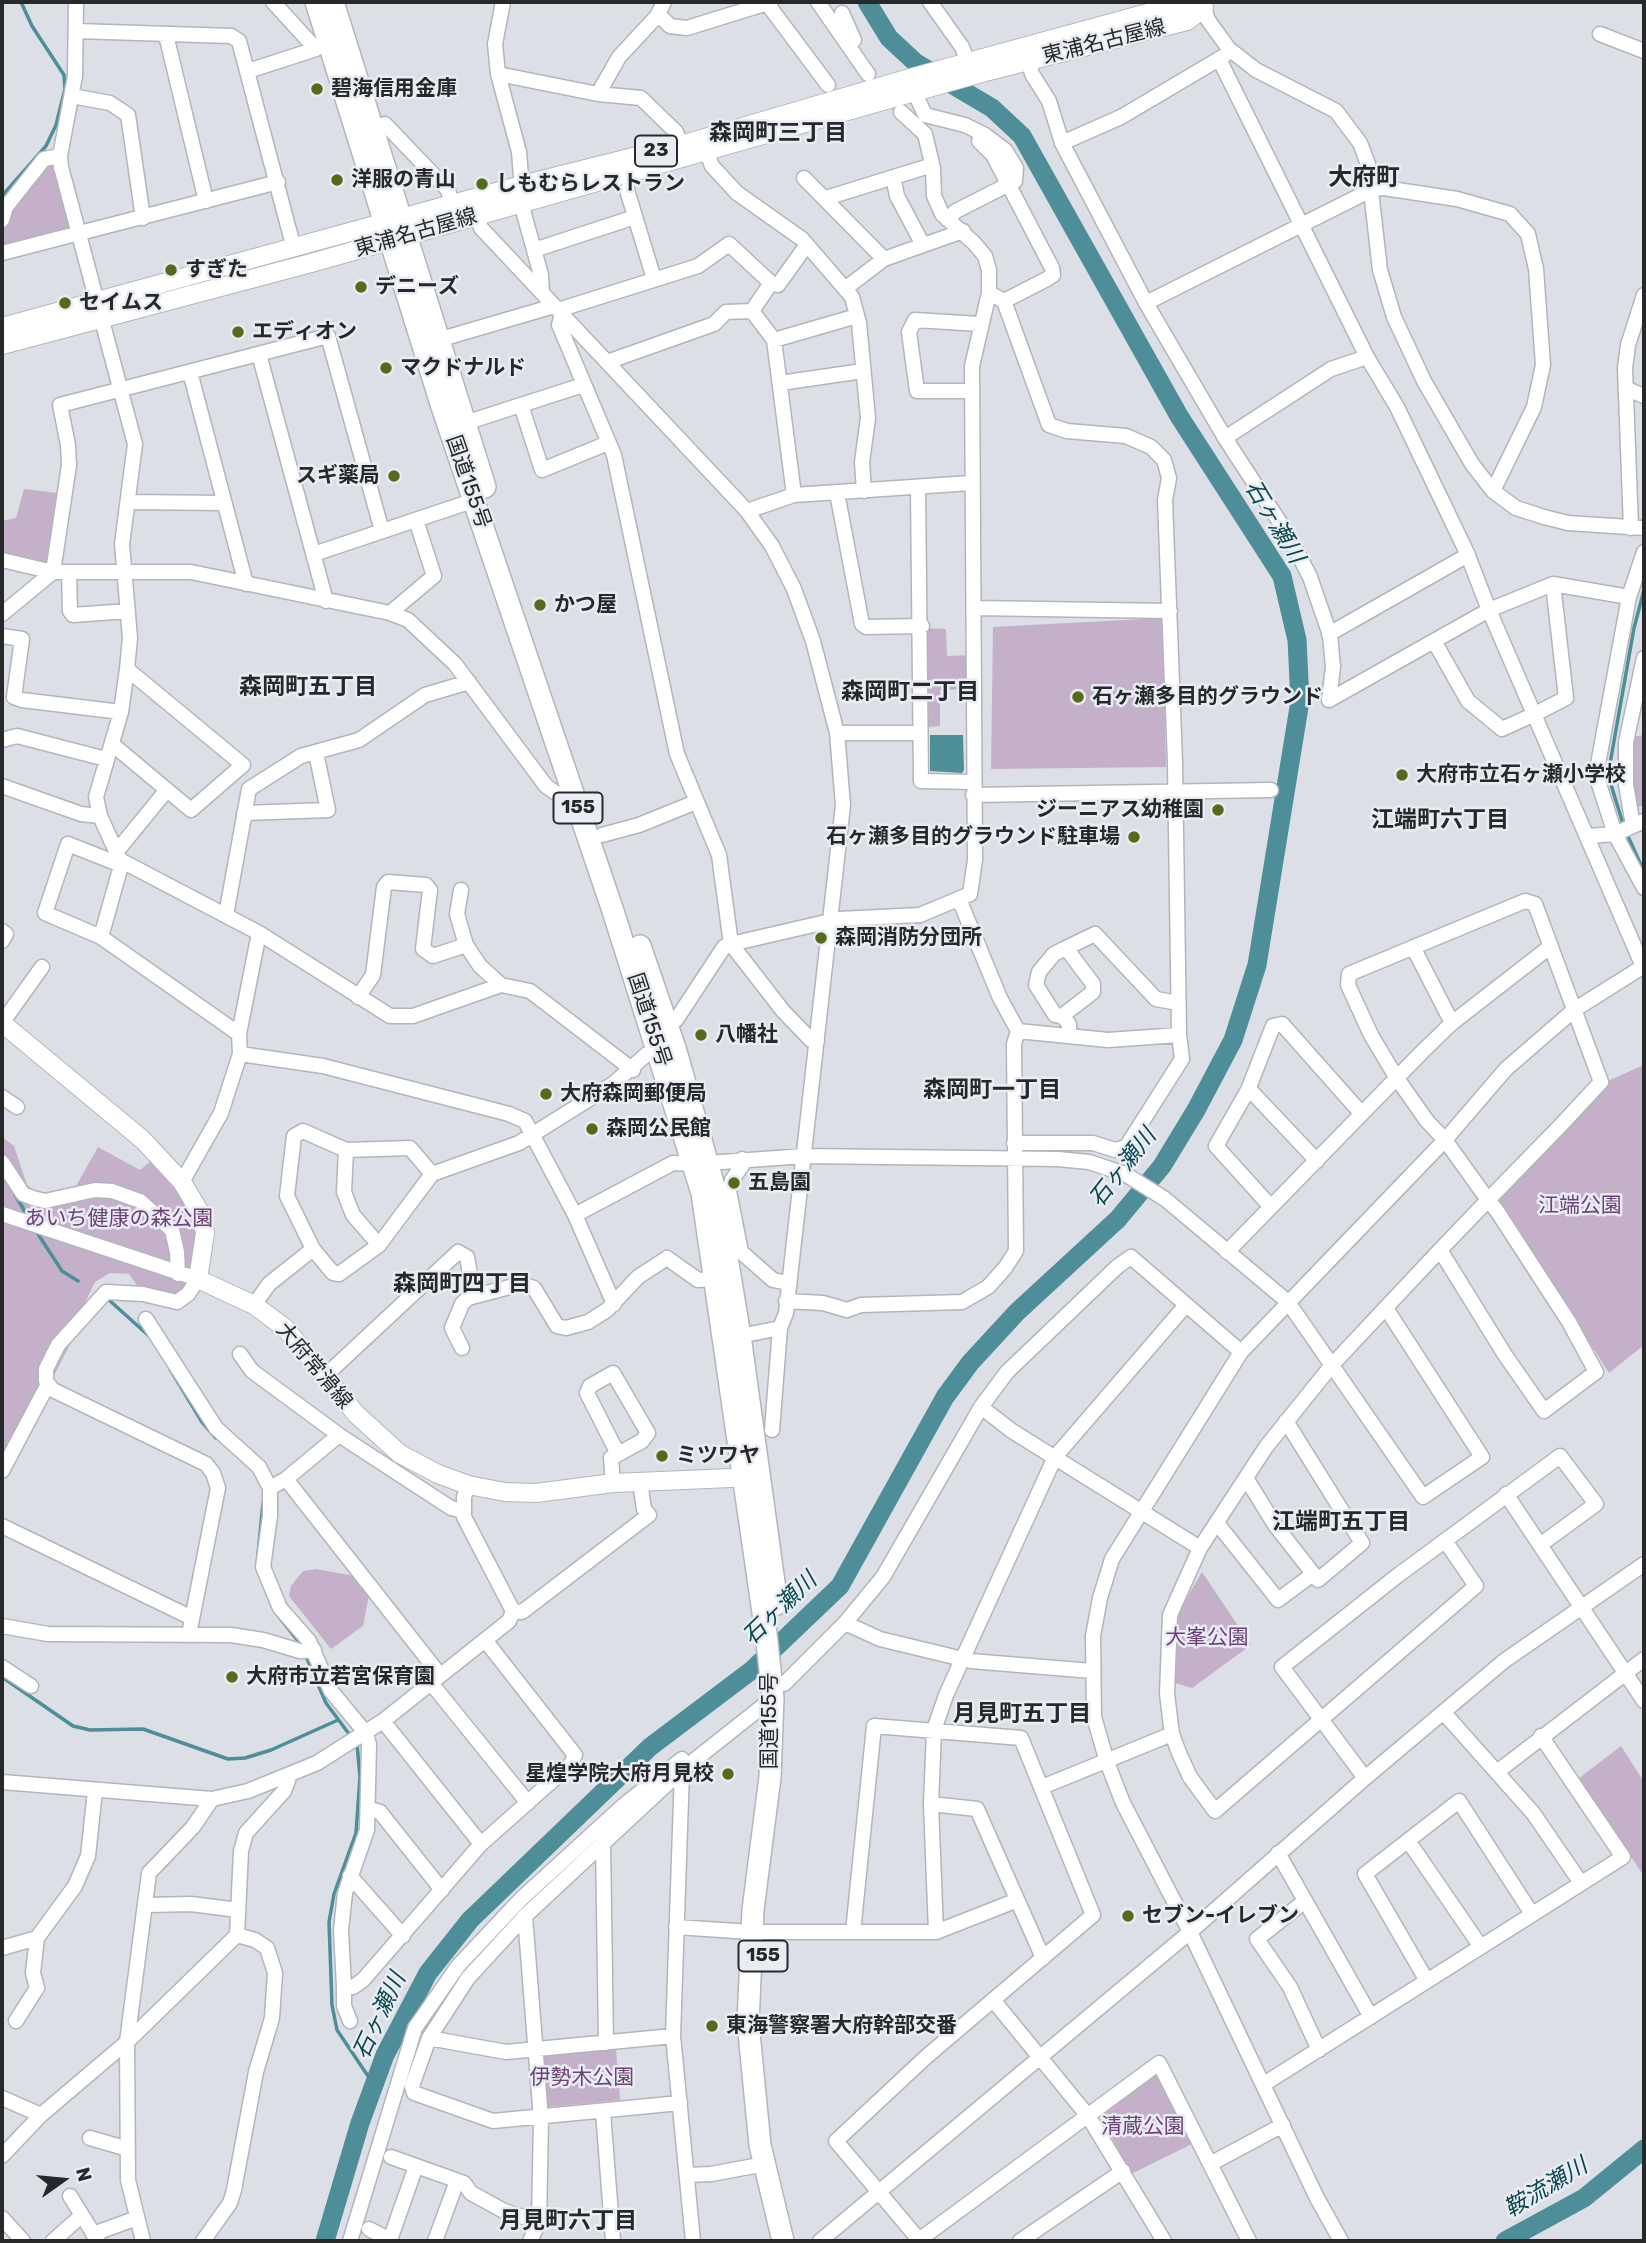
<!DOCTYPE html>
<meta charset="utf-8">
<style>
body{margin:0}
#map{position:relative;width:1646px;height:2243px;overflow:hidden;background:#dcdfe6;font-family:Rubik,sans-serif}
canvas{display:block}
.frame{position:absolute;inset:0;border:4px solid #26282a;pointer-events:none}
.north{position:absolute;left:28px;top:2145px;width:70px;height:70px;-webkit-text-stroke:5px #e9ecf3;paint-order:stroke;rotate:75deg;font-size:19px;font-weight:700;line-height:28px;text-align:center;color:#26282a}
.north::after{content:'';display:block;margin:auto;width:24px;height:32px;background:#26282a;clip-path:polygon(50% 0,100% 100%,50% 72%,0 100%)}
</style>
<div id="map">
<canvas width="1646" height="2243"></canvas>
<div class="frame"></div>
<div class="north">N</div>
</div>
<script>
const ctx = document.querySelector('canvas').getContext('2d');
ctx.lineJoin = 'round';
function paint(path, color) { ctx.fillStyle = color; ctx.fill(path, 'evenodd'); }
const shape = rows => new Path2D(rows.map(r => 'M' + r).join(''));
function strokePath(path, color, width, dash) { ctx.strokeStyle = color; ctx.lineWidth = width; ctx.lineCap = dash ? 'butt' : 'round'; ctx.setLineDash(dash || []); ctx.stroke(path); }
function label(font, color, halo, rows, align = 'center') {
  ctx.font = font + ' Rubik,"Noto Sans JP",sans-serif'; ctx.lineWidth = 5; ctx.setLineDash([]); ctx.textBaseline = 'middle'; ctx.strokeStyle = halo; ctx.fillStyle = color; for (const [text, x, y, turn = 0] of rows) {
    ctx.save(); ctx.translate(x, y); ctx.rotate((+turn || 0) * Math.PI / 180); ctx.textAlign = isNaN(turn) ? turn : align; if (halo) ctx.strokeText(text, 0, 0); ctx.fillText(text, 0, 0); ctx.restore();
  }
}
const green = shape([
 [60,156,78,235,2,253,2,220,44,159],
 [24,489,57,493,46,564,2,556,2,521,16,518],
 [1163,618,1166,767,991,769,993,627],
 [924,628,946,629,947,656,972,655,973,689,940,690,940,726,926,727],
 [1644,735,1644,805,1638,807,1632,787,1632,737],
 [1644,1065,1644,1345,1609,1373,1499,1200,1610,1080],
 [2,1137,14,1146,27,1185,40,1195,76,1186,98,1147,140,1170,151,1161,190,1206,196,1230,198,1279,177,1302,143,1294,129,1274,110,1273,95,1282,80,1313,82,1321,2,1477],
 [316,1569,355,1576,369,1595,363,1626,331,1649,289,1596,291,1586,303,1571],
 [1202,1572,1251,1645,1192,1688,1175,1683,1176,1616],
 [1621,1746,1644,1782,1644,1876,1578,1779],
 [616,2048,620,2100,548,2107,543,2055],
 [1152,2075,1157,2076,1192,2144,1131,2174,1100,2115]
]);
const water = shape([
 [930,735,963,735,964,770,962,773,930,771]
]);
const stream = shape([
 [2,196,46,146,56,125,65,89,64,75,32,26,21,2],
 [1624,827,1608,775,1634,628,1644,590],
 [1627,834,1644,872],
 [15,1195,29,1218],
 [36,1231,62,1271,78,1281],
 [109,1300,149,1336],
 [170,1369,202,1422,216,1438],
 [257,1565,263,1503],
 [279,1617,302,1646],
 [305,1654,326,1703,352,1738],
 [2,1677,73,1726,90,1730,143,1729,228,1759,245,1758,271,1750,338,1720],
 [357,1744,360,1777,356,1833,334,1894,329,1922,332,2005,337,2030,374,2085]
]);
const river = shape([
 [325,2241,360,2123,385,2055,428,1973,470,1920,650,1747,752,1670,840,1586,945,1397,970,1363,1017,1312,1118,1219,1162,1166,1196,1110,1233,1040,1257,965,1300,701,1297,640,1282,576,1179,416,1022,136,992,108,916,63,889,38,867,2],
 [1505,2241,1584,2198,1644,2149]
]);
const minor = shape([
 [76,2,75,76,60,156,61,167,135,444,122,544,130,638,127,669,121,712,96,797,100,816,120,860,259,933,390,1016,413,1016,501,985,530,991,633,1070],
 [503,2,495,44,498,74,519,152,524,214,541,275,542,293],
 [766,2,828,85],
 [818,2,868,74],
 [930,2,962,47,968,63],
 [1202,2,1208,20,1229,49,1256,70,1336,111,1360,143,1368,164,1380,270,1394,317,1424,381,1472,464,1493,491,1516,508,1544,517,1568,523,1644,528],
 [842,13,854,40],
 [658,14,670,26,687,28,771,2],
 [76,31,231,36,239,41,294,249],
 [1600,34,1644,51],
 [166,35,206,201],
 [1220,61,1367,357,1397,407,1467,553,1489,610,1644,969],
 [1029,62,1032,74,1049,101,1062,143,1146,303,1225,438,1290,538,1310,577,1330,635,1333,667,1329,700],
 [248,71,316,49,273,2],
 [498,74,598,94,641,98,676,132,681,145],
 [915,93,925,115,965,125,985,135,1005,150,1016,168,1015,181,956,211,947,219],
 [598,94,619,57,657,16,664,2],
 [72,96,110,103,128,115,143,218],
 [385,124,448,190,452,205],
 [979,141,993,155,1052,268,1053,275,1047,279,1004,301],
 [1062,143,1121,117,1224,56],
 [707,153,712,166,737,193,802,239,852,297,859,323,868,418,862,462,864,491],
 [893,177,897,196,923,245],
 [804,178,884,259],
 [627,190,654,279],
 [826,198,926,167,933,168],
 [477,215,481,228,747,511,772,546,794,589,813,641,837,733,843,805,786,1313,780,1328,772,1430],
 [2,220,6,207,44,159,60,156],
 [534,250,635,217],
 [2,253,278,182],
 [771,283,752,311,774,340,794,495],
 [846,288,884,259,963,231],
 [989,293,1004,301,1049,425,1067,431,1126,436,1151,447,1164,460,1169,478,1165,500,1175,762,1179,1035,1182,1059,1126,1147,1115,1150,1093,1143,1014,1143],
 [1146,303,1373,189,1384,188,1457,199,1510,214,1528,234,1536,269,1543,365,1534,407,1493,491],
 [558,310,698,266,729,244,771,283,778,285,806,246],
 [562,314,559,325,614,455,677,754,719,855,731,944,839,919,920,915,970,894,975,860,972,366,989,293,989,270,985,256,974,243,942,214,934,196,933,168,925,134,901,112],
 [438,340,554,306],
 [774,340,857,316],
 [259,354,326,601],
 [607,362,714,324,726,312,752,311],
 [190,372,246,584],
 [780,383,863,371],
 [1627,389,1644,396],
 [972,391,917,391,909,332,915,320,980,324],
 [521,405,542,470,608,443],
 [465,423,583,385],
 [1225,438,1331,369,1367,357],
 [918,487,921,781,973,782],
 [837,493,862,624,866,627,922,626],
 [130,502,224,503],
 [747,511,794,495,971,483],
 [1631,528,1625,368,1628,345,1644,295],
 [1644,552,1629,597,1596,775,1615,834,1644,888],
 [314,554,475,500],
 [2,560,53,572,191,572,390,613,408,620,455,664,546,786,579,809],
 [69,572,70,611,73,615,128,611],
 [974,608,1170,611],
 [390,613,434,576,416,520],
 [2,614,53,572,69,465,68,445,60,405,328,336,382,531],
 [1329,634,1468,555],
 [2,636,22,639,14,697,22,700,121,712],
 [1434,641,1468,701,1502,729,1535,714,1566,698,1553,584],
 [1329,700,1489,610,1553,584,1629,597],
 [837,733,920,733],
 [2,740,17,736,106,759],
 [112,744,191,810,243,765,127,669],
 [2,786,81,814,100,816],
 [973,795,1271,790],
 [244,813,328,810,316,753],
 [1633,825,1626,785,1626,742,1644,658],
 [602,835,639,825,696,802],
 [1588,836,1615,834,1644,821],
 [117,851,166,791],
 [122,862,101,937,239,1034],
 [461,890,457,914,466,945,480,966,501,985],
 [226,915,249,789,301,756,359,740,425,695,469,682],
 [2,931,6,934,2,941],
 [101,937,45,913,68,844,121,865],
 [1413,947,1452,1023],
 [358,997,373,975,384,887,388,882,426,885,430,890,423,949,433,956,466,945],
 [1062,1016,1055,1015,1036,985,1039,972,1054,954,1066,948],
 [676,1020,724,947,731,944,783,1011,811,1040,817,1041],
 [2,1023,42,967],
 [1018,1031,1108,1040,1179,1035],
 [1069,1034,1069,1024,1062,1016,1093,992,1093,984,1066,948,1095,934,1156,999,1178,1003],
 [240,1054,323,1066,509,1114,525,1121,575,1215,673,1163,694,1164,804,1156,1058,1159,1089,1162,1125,1174,1165,1199,1288,1302,1423,1497,1482,1457,1386,1308],
 [1249,1089,1317,1161],
 [2,1097,17,1107],
 [346,1150,344,1192,353,1215,379,1245],
 [742,1159,743,1164,732,1180,729,1191,741,1252,773,1280,788,1283],
 [2,1162,23,1194,33,1198,45,1201,95,1190,112,1191,140,1201,172,1230,177,1252,178,1274],
 [432,1174,410,1148,346,1150,303,1131,294,1136,287,1196,313,1249,333,1273,339,1274,379,1245,432,1174,519,1143,613,1084,647,1054],
 [182,1182,221,1113,240,1054,239,1034,259,933],
 [1271,1207,1216,1146,1248,1090,1273,1026,1282,1024,1361,1113],
 [2,1214,198,1279,188,1294,177,1302,143,1294,106,1292,58,1345,46,1369,46,1381,53,1390,206,1464,213,1473,218,1488,189,1634],
 [575,1215,614,1304],
 [1440,1250,1505,1355,1544,1411,1596,1372,1569,1322,1497,1211,1488,1200,1445,1140,1427,1121,1396,1077,1371,1035,1348,985,1349,974,1525,901,1535,904,1601,1082,1560,1126,1488,1200,1440,1250,1332,1365,1266,1447,1200,1548,1170,1615,1167,1694,1172,1734,1179,1753,1190,1777,1215,1811,1476,1586,1446,1542],
 [1227,1252,1423,1051,1452,1023,1551,946],
 [786,1301,823,1303,847,1310,861,1305,962,1302,988,1287,1005,1268,1016,1251,1014,1044,1018,1031,1000,998,959,899],
 [254,1305,269,1284,313,1249],
 [146,1319,216,1428,259,1467,270,1488],
 [740,1336,780,1328],
 [462,1348,452,1328,462,1304,468,1298,521,1284,534,1288,557,1326,566,1328,588,1322,607,1310,638,1277,667,1258,698,1280,715,1279],
 [240,1354,252,1371,339,1435,451,1508,463,1511],
 [325,1376,458,1252,467,1257,474,1296],
 [981,1407,1012,1431,1200,1548],
 [339,1435,286,1479,270,1488,270,1516,263,1567,280,1608,309,1641,331,1691,365,1732,369,1744,367,1830,345,1893,341,1930,344,1987,353,1987,363,1980,481,1844,571,1764,575,1755,485,1640],
 [2,1471,48,1384],
 [1246,1478,1275,1525,1318,1580,1362,1543,1286,1421],
 [286,1479,440,1675],
 [613,1483,611,1458,642,1441,648,1433,613,1373,590,1386,587,1393,618,1454],
 [1506,1494,1644,1701],
 [1217,1523,1278,1600,1313,1574],
 [2,1526,192,1618],
 [513,1611,522,1612,649,1515,644,1509,640,1482],
 [845,1623,880,1639,971,1661,1092,1671],
 [2,1626,48,1634,231,1635,263,1640,300,1651,314,1650],
 [2,1667,31,1686],
 [431,1683,528,1803],
 [784,1684,845,1623,883,1577,981,1407,1007,1372,1118,1266,1131,1257,1241,1352],
 [1444,1713,1533,1813,1581,1883],
 [383,1721,481,1844],
 [682,1770,673,2036,693,2241],
 [1497,1772,1644,1659],
 [1365,1778,1282,1667,1397,1576,1560,1456,1596,1504,1540,1545],
 [2,1782,212,1799,248,1791,317,1763,383,1721,509,1621,513,1611,464,1517,464,1497,468,1485],
 [1042,1787,1172,1734],
 [931,1804,934,1730,946,1695,1055,1457,1186,1305],
 [370,1809,380,1812,442,1890],
 [1409,1842,1481,1947],
 [603,1843,606,2043],
 [1278,1853,1371,2017],
 [350,1876,403,1936],
 [1305,1901,1257,1939,1290,1987,1319,2050],
 [147,1905,191,1904,238,1910],
 [525,1916,541,2119,539,2222,530,2241],
 [676,1927,751,1932,936,1932,1015,1901],
 [853,1932,874,1726,1021,1738,1093,1915,926,2057,836,2141,920,2241],
 [936,1932,931,1804,977,1809,1043,1958],
 [2,1948,37,1938],
 [1427,1981,1365,1874,1459,1801,1532,1914],
 [344,1987,344,2006,350,2021],
 [993,2000,1088,2116,1164,2241],
 [16,2021,37,1988,33,1973,37,1938,75,1886,88,1856,95,1791],
 [429,2038,506,2052,673,2036],
 [1264,2084,1623,1857,1541,1736],
 [2,2098,41,2115],
 [680,2103,493,2121,414,2093,412,2086,429,2038,468,1978,525,1916,682,1770,773,1698],
 [603,2112,613,2241],
 [90,2138,128,2149],
 [2,2156,41,2115,127,2042,237,1935,241,1851,246,1833,284,1791,290,1775],
 [391,2157,464,2183,471,2193,504,2211,539,2222],
 [1210,2164,1283,2125],
 [687,2175,711,2174,765,2164],
 [70,2196,98,2241],
 [2,2218,23,2241],
 [369,2229,392,2241],
 [93,2234,137,2218],
 [390,2240,416,2166],
 [919,2240,1159,2063,1249,2241],
 [53,2241,81,2216],
 [143,2241,128,2180,127,2042,149,1873,193,1827,212,1799],
 [203,2241,230,2203,234,2190,256,2072,272,2018,275,1973,267,1948,255,1940,237,1935],
 [350,2241,415,2028,458,1966,521,1899,624,1805,682,1759],
 [435,2241,457,2181],
 [820,2241,1190,1932,1365,1778,1504,1661,1644,1564],
 [1020,2241,1123,2171],
 [1341,2241,1317,2198,1190,1932,1123,1803,1107,1762,1094,1717,1093,1636,1100,1598,1112,1559,1241,1352,1445,1140,1506,1069,1574,1010,1644,966]
]);
const major = shape([
 [2,327,522,185,681,145,910,78,1184,3,1204,8],
 [2,345,311,263,985,72,1187,21,1204,8],
 [2,1023,143,1140,182,1182,201,1214,205,1233,198,1279,254,1305,285,1328,356,1414,400,1454,438,1474,468,1485,505,1492,536,1493,613,1483,755,1477]
]);
const highway = shape([
 [316,2,442,407,613,911,702,1193,766,1633,773,1698,770,1777,753,1910,748,2023,760,2145,783,2241],
 [333,2,485,487],
 [640,946,676,1051,717,1197,740,1336,777,1604]
]);
const markers = [
 [317,89,7,"#536b1b"],
 [337,180,7,"#536b1b"],
 [482,184,7,"#536b1b"],
 [171,270,7,"#536b1b"],
 [361,287,7,"#536b1b"],
 [65,303,7,"#536b1b"],
 [238,332,7,"#536b1b"],
 [386,368,7,"#536b1b"],
 [394,476,7,"#536b1b"],
 [540,605,7,"#536b1b"],
 [1078,697,7,"#536b1b"],
 [1402,775,7,"#536b1b"],
 [1218,810,7,"#536b1b"],
 [1134,837,7,"#536b1b"],
 [821,938,7,"#536b1b"],
 [701,1035,7,"#536b1b"],
 [546,1094,7,"#536b1b"],
 [592,1129,7,"#536b1b"],
 [734,1183,7,"#536b1b"],
 [662,1456,7,"#536b1b"],
 [232,1677,7,"#536b1b"],
 [728,1774,7,"#536b1b"],
 [1128,1916,7,"#536b1b"],
 [712,2026,7,"#536b1b"]
];
const shields = [
 [656,151,42],
 [578,808,49],
 [763,1956,49]
];
const shieldNames = [
 ["23",656,151],
 ["155",578,808],
 ["155",763,1956]
];
const streetNames = [
 ["東浦名古屋線",1104,42,-14],
 ["東浦名古屋線",416,233,-16],
 ["国道155号",468,482,71],
 ["国道155号",649,1020,72],
 ["大府常滑線",314,1366,50],
 ["国道155号",770,1721,-90]
];
const poiNames = [
 ["碧海信用金庫",331,89],
 ["洋服の青山",351,180],
 ["しもむらレストラン",496,184],
 ["すぎた",185,270],
 ["デニーズ",375,287],
 ["セイムス",79,303],
 ["エディオン",252,332],
 ["マクドナルド",400,368],
 ["スギ薬局",380,476,"right"],
 ["かつ屋",554,605],
 ["石ヶ瀬多目的グラウンド",1092,697],
 ["大府市立石ヶ瀬小学校",1416,775],
 ["ジーニアス幼稚園",1204,810,"right"],
 ["石ヶ瀬多目的グラウンド駐車場",1120,837,"right"],
 ["森岡消防分団所",835,938],
 ["八幡社",715,1035],
 ["大府森岡郵便局",560,1094],
 ["森岡公民館",606,1129],
 ["五島園",748,1183],
 ["ミツワヤ",676,1456],
 ["大府市立若宮保育園",246,1677],
 ["星煌学院大府月見校",714,1774,"right"],
 ["セブン-イレブン",1142,1916],
 ["東海警察署大府幹部交番",726,2026]
];
const parkNames = [
 ["江端公園",1580,1206],
 ["あいち健康の森公園",119,1219],
 ["大峯公園",1207,1638],
 ["伊勢木公園",582,2078],
 ["清蔵公園",1143,2127]
];
const neighbourhoodNames = [
 ["森岡町三丁目",778,133],
 ["森岡町五丁目",308,687],
 ["森岡町二丁目",910,692],
 ["江端町六丁目",1440,820],
 ["森岡町一丁目",992,1090],
 ["森岡町四丁目",462,1284],
 ["江端町五丁目",1341,1522],
 ["月見町五丁目",1022,1714],
 ["月見町六丁目",568,2221]
];
const waterNames = [
 ["石ヶ瀬川",1274,522,59],
 ["石ヶ瀬川",1123,1168,-52],
 ["石ヶ瀬川",780,1609,-44],
 ["石ヶ瀬川",380,2016,-65],
 ["鞍流瀬川",1546,2188,-31]
];
const quarterNames = [
 ["大府町",1364,178]
];
paint(green, '#c5b0ca');
paint(water, '#4d8e98');
strokePath(stream, '#4d8e98', 3.5);
strokePath(river, '#4d8e98', 19);
strokePath(minor, '#b2b5bb', 17);
strokePath(major, '#b2b5bb', 20);
strokePath(highway, '#b2b5bb', 24);
strokePath(minor, '#fff', 14);
strokePath(major, '#fff', 18);
strokePath(highway, '#fff', 21);
for (const [x, y, r, color] of markers) { const dot = new Path2D(); dot.arc(x, y, r, 0, 2 * Math.PI); ctx.fillStyle = color; ctx.fill(dot); strokePath(dot, '#e9ecf3', 2.5); }
for (const [x, y, w] of shields) { const box = new Path2D(); box.roundRect(x - w / 2, y - 15.5, w, 31, 5); ctx.fillStyle = '#e9ecf3'; ctx.fill(box); strokePath(box, '#26282a', 2); }
label('bold 19px', '#26282a', null, shieldNames);
label('21px', '#26282a', '#e9ecf3', streetNames);
label('bold 21px', '#26282a', '#e9ecf3', poiNames, 'left');
label('21px', '#6d4277', '#e9ecf3', parkNames);
label('bold 23px', '#26282a', '#e9ecf3', neighbourhoodNames);
label('italic 23px', '#09464e', '#e9ecf3', waterNames);
label('bold 24px', '#26282a', '#e9ecf3', quarterNames);
</script>
